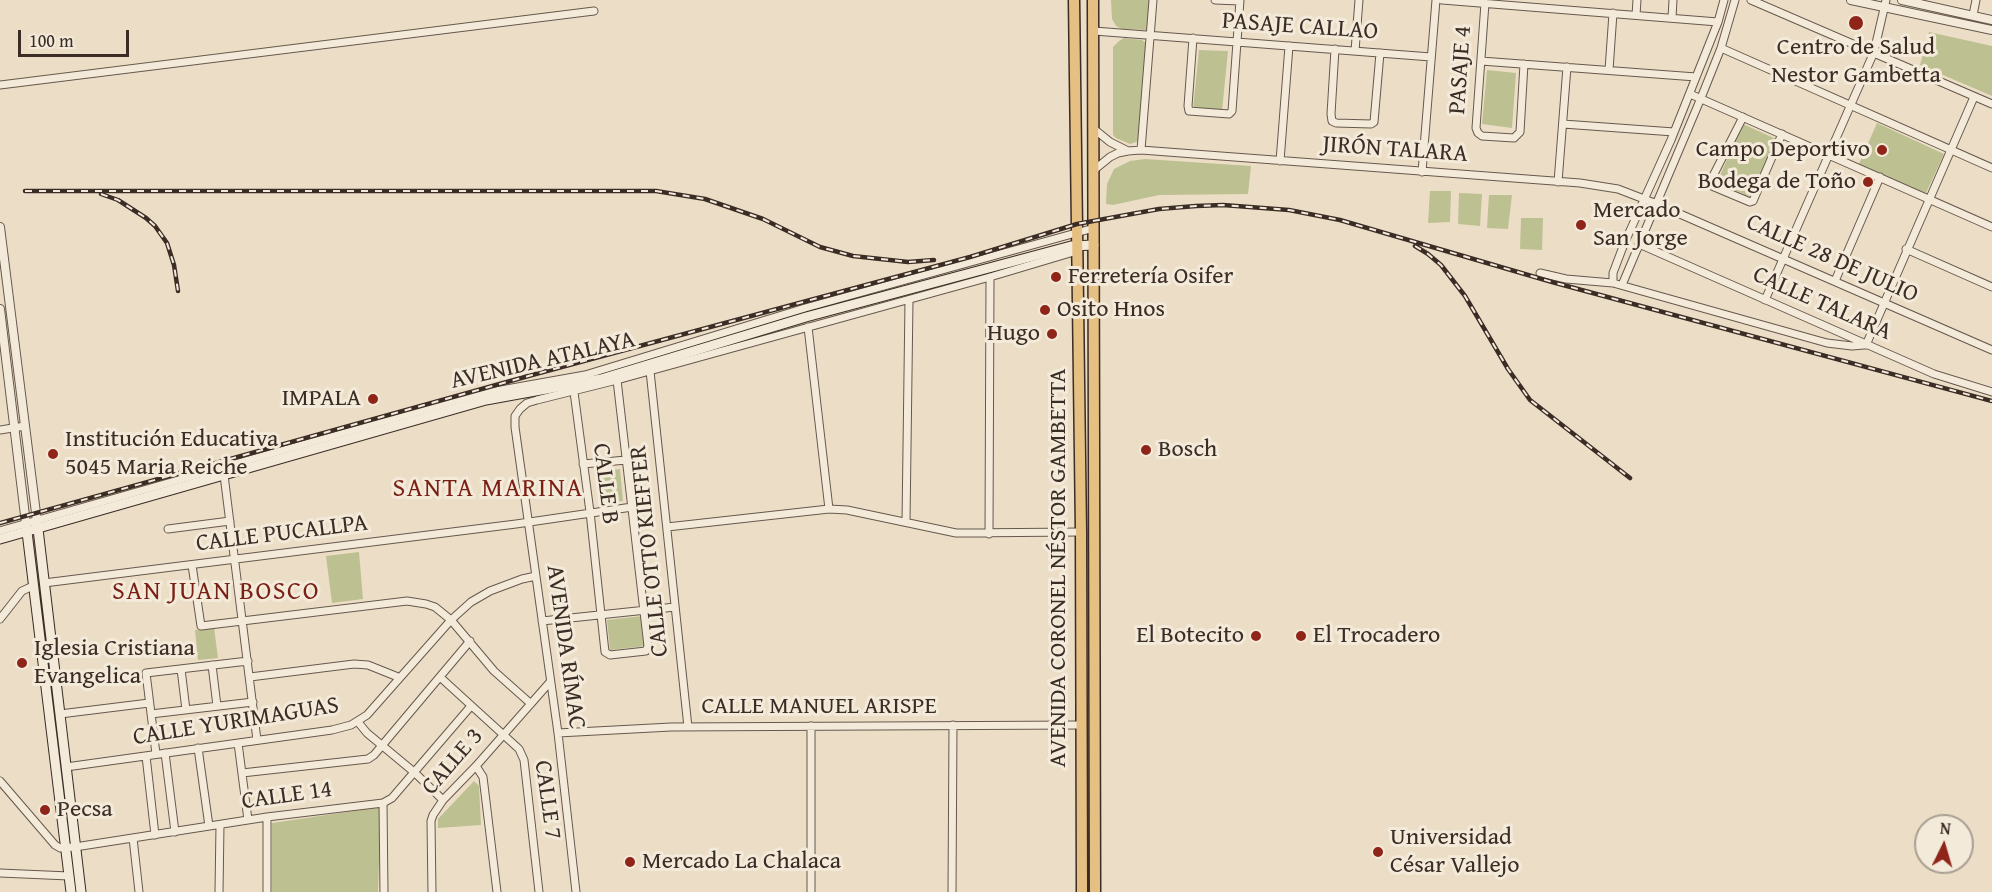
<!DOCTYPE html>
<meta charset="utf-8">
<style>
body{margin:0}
#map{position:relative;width:1992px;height:892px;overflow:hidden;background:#ecdec6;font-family:"Gentium Book Plus",serif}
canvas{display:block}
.north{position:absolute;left:1914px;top:814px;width:60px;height:60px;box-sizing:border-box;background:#f3eada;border:2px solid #a99e92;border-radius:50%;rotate:5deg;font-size:16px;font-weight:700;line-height:24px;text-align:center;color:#3b2c25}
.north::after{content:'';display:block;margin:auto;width:21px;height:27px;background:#8f2418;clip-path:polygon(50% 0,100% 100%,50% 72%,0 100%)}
.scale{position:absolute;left:18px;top:30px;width:111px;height:27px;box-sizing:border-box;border:3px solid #3b2c25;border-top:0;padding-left:8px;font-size:18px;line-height:21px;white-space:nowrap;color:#3b2c25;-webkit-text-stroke:4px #f3eada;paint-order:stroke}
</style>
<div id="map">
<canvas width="1992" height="892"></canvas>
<div class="north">N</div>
<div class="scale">100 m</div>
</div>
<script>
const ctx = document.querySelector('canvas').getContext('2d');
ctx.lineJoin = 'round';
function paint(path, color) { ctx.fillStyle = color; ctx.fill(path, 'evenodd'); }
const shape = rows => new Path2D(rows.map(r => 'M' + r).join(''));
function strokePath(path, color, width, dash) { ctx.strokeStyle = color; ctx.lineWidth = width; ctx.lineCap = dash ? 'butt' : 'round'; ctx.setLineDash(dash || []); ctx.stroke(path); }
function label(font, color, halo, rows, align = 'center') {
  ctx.font = font + ' "Gentium Book Plus",serif'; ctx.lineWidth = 6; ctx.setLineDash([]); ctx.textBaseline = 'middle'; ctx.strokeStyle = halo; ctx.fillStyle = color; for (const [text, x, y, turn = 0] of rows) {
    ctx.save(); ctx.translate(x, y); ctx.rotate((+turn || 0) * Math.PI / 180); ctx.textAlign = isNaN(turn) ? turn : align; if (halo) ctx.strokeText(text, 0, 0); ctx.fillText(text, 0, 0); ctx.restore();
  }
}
const green = shape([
 [1111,0,1150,0,1149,27,1146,30,1122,29,1116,26,1112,19],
 [1929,32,1992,46,1992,96,1920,65],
 [1124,38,1142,40,1146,43,1139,139,1136,142,1130,144,1116,138,1113,135,1113,47,1119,41],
 [1199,50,1228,51,1222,111,1193,109],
 [1487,70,1516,73,1512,128,1482,124],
 [1877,123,1944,154,1926,193,1859,164],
 [1743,124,1776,139,1750,197,1717,182],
 [1145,159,1251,166,1248,194,1159,195,1113,205,1106,204,1107,184,1114,169,1130,161],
 [1430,191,1451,191,1450,222,1428,223],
 [1459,193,1482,194,1480,226,1458,224],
 [1489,195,1512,195,1508,229,1487,228],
 [1521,218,1543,218,1542,250,1520,249],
 [620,469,623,501,601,503,598,471],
 [359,552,363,599,332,603,326,556],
 [642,616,646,646,610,650,607,620],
 [214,627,218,658,198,660,195,630],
 [474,781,479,786,481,825,438,828,438,819],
 [381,807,378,892,272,892,272,823]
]);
const minor = shape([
 [1215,0,1240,1],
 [1442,0,1718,22],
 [1751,0,1992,104],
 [1485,3,1476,128,1478,133,1482,136,1514,138,1520,132,1524,64],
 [1636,15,1637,0],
 [1973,15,1976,0],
 [1672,18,1673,0],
 [1094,31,1431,57],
 [1193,38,1188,106,1189,111,1229,114,1232,111,1240,0],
 [1721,48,1992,168],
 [1335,49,1331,114,1332,121,1336,123,1371,124,1374,122,1380,53],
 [1355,51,1359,0],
 [1481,61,1696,77],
 [1609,70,1613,13],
 [0,85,594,11],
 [1690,94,1992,227],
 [1743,117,1712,178,1712,186,1750,202,1753,201,1782,134],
 [1563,124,1674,132],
 [1094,129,1110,142,1128,151],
 [1141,150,1153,0],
 [1280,161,1289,46],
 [1094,170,1110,157,1118,153,1128,151,1141,150,1580,183,1618,189,1657,204,1992,350],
 [1422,172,1436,0],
 [1558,182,1567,67],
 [1639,244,1934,374,1992,392],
 [1906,249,1992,287],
 [1540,273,1566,279,1613,283,1827,343,1852,346,1864,345],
 [1835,281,1880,177],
 [1613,283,1613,273,1624,244,1671,140,1718,22,1724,0],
 [1622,285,1701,98,1721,48,1735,0],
 [1765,300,1874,52,1886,0],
 [808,327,829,509],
 [1866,345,1974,97],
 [650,371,688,727],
 [574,392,590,512,605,652,610,655,646,651,648,646,617,380],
 [0,430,25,426],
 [583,464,626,460],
 [224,475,257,740],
 [906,522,909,300],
 [667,527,829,509,847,510,956,533,1081,532],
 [168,529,230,521],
 [0,531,484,393,585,375,805,308,1094,228],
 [989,534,990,277],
 [192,565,201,626,407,601,426,604,435,607,451,620,494,671,530,703],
 [44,583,516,524,632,507],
 [0,619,22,591,33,586],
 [542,621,675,607],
 [212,665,217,706],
 [181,669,186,710],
 [250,677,354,664,368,665,398,677],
 [440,677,519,749,524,760,539,892],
 [60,714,149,703],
 [151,714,253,702],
 [358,722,367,733,414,772,443,800],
 [811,726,811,892],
 [558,733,671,727,1081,725],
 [238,743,248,820],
 [198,748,209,826],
 [165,753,175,832],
 [156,754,146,673,248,661],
 [146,756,155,835],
 [476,766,483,777,497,892],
 [66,767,332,730,351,725,367,715,451,620,471,602,490,591,522,579,536,576],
 [242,773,368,759,374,755,470,641],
 [0,781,55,845,60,848,75,847,267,817,383,803,392,798,471,706],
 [383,803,384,892],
 [133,838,139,892],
 [0,873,69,876],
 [219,892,220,825],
 [267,892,267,817],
 [432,892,431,821,433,815,443,800,476,766,550,682],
 [576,892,558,733,515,427,515,416,520,409,527,403,537,400,617,380,990,277,1077,251],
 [952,892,953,725]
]);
const tertiary = shape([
 [1851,0,1992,30],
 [1902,0,1992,20],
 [0,227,38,529],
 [0,309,27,532]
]);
const secondary = shape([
 [38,529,81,892],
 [27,532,71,892],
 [0,539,486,400,601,379,806,317,1071,246,1094,245]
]);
const primary = shape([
 [1074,0,1081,532,1082,892],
 [1093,0,1095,892]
]);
const rail = shape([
 [25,191,656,191,705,199,763,219,820,247,853,256,908,262,934,260],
 [101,194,118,200,146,218,155,226,167,243,174,265,178,291],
 [1415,246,1428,254,1441,265,1465,296,1508,369,1530,400,1630,478],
 [0,523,532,375,970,257,1077,224,1159,209,1196,206,1223,205,1289,210,1340,220,1552,282,1992,401]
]);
const markers = [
 [1856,23,8,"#8f2418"],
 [1882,150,6,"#8f2418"],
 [1868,182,6,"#8f2418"],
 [1581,225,6,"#8f2418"],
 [1056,277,6,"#8f2418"],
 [1045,310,6,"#8f2418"],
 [1052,334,6,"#8f2418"],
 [373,399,6,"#8f2418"],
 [1146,450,6,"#8f2418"],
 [53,454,6,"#8f2418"],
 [1256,636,6,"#8f2418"],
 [1301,636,6,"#8f2418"],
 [22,663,6,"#8f2418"],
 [45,810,6,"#8f2418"],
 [1378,852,6,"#8f2418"],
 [630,862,6,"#8f2418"]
];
const streetNames = [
 ["PASAJE CALLAO",1300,27,4],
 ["PASAJE 4",1461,70,-86],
 ["JIRÓN TALARA",1395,150,4],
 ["CALLE 28 DE JULIO",1832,259,24],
 ["CALLE TALARA",1822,304,24],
 ["AVENIDA ATALAYA",543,361,-13],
 ["CALLE B",605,484,83],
 ["CALLE PUCALLPA",282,534,-7],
 ["CALLE OTTO KIEFFER",650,551,-96],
 ["AVENIDA CORONEL NÉSTOR GAMBETTA",1059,568,-90],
 ["AVENIDA RÍMAC",565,647,82],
 ["CALLE MANUEL ARISPE",819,707],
 ["CALLE YURIMAGUAS",236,722,-9],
 ["CALLE 3",453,762,-49],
 ["CALLE 14",287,796,-8],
 ["CALLE 7",547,800,82]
];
const poiNames = [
 ["Centro de Salud",1856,48,"center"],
 ["Nestor Gambetta",1856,76,"center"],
 ["Campo Deportivo",1870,150,"right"],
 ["Bodega de Toño",1856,182,"right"],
 ["Mercado",1593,211],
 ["San Jorge",1593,239],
 ["Ferretería Osifer",1068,277],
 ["Osito Hnos",1057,310],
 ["Hugo",1040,334,"right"],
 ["IMPALA",361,399,"right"],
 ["Institución Educativa",65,440],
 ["5045 Maria Reiche",65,468],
 ["Bosch",1158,450],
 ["El Botecito",1244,636,"right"],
 ["El Trocadero",1313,636],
 ["Iglesia Cristiana",34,649],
 ["Evangelica",34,677],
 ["Pecsa",57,810],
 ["Universidad",1390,838],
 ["César Vallejo",1390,866],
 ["Mercado La Chalaca",642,862]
];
const neighbourhoodNames = [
 ["SANTA MARINA",488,489],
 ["SAN JUAN BOSCO",216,592]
];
paint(green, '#bdc091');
strokePath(minor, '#67584d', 9);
strokePath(tertiary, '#67584d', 10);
strokePath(secondary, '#3b2c25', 11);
strokePath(primary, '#3b2c25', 13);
strokePath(minor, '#f3eada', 7);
strokePath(tertiary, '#f3eada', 8);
strokePath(secondary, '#f3eada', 9);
strokePath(primary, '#e6bf83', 10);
strokePath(rail, '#3b2c25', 4.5);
strokePath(rail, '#f3eada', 2, [7]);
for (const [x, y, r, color] of markers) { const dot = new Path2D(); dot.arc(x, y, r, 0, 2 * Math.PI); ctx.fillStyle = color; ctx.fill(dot); strokePath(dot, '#f3eada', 2); }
label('24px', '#3b2c25', '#f3eada', streetNames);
label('24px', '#3b2c25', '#f3eada', poiNames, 'left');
ctx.letterSpacing = '1.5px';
label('26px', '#7a1f14', '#f3eada', neighbourhoodNames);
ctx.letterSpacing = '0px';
</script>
